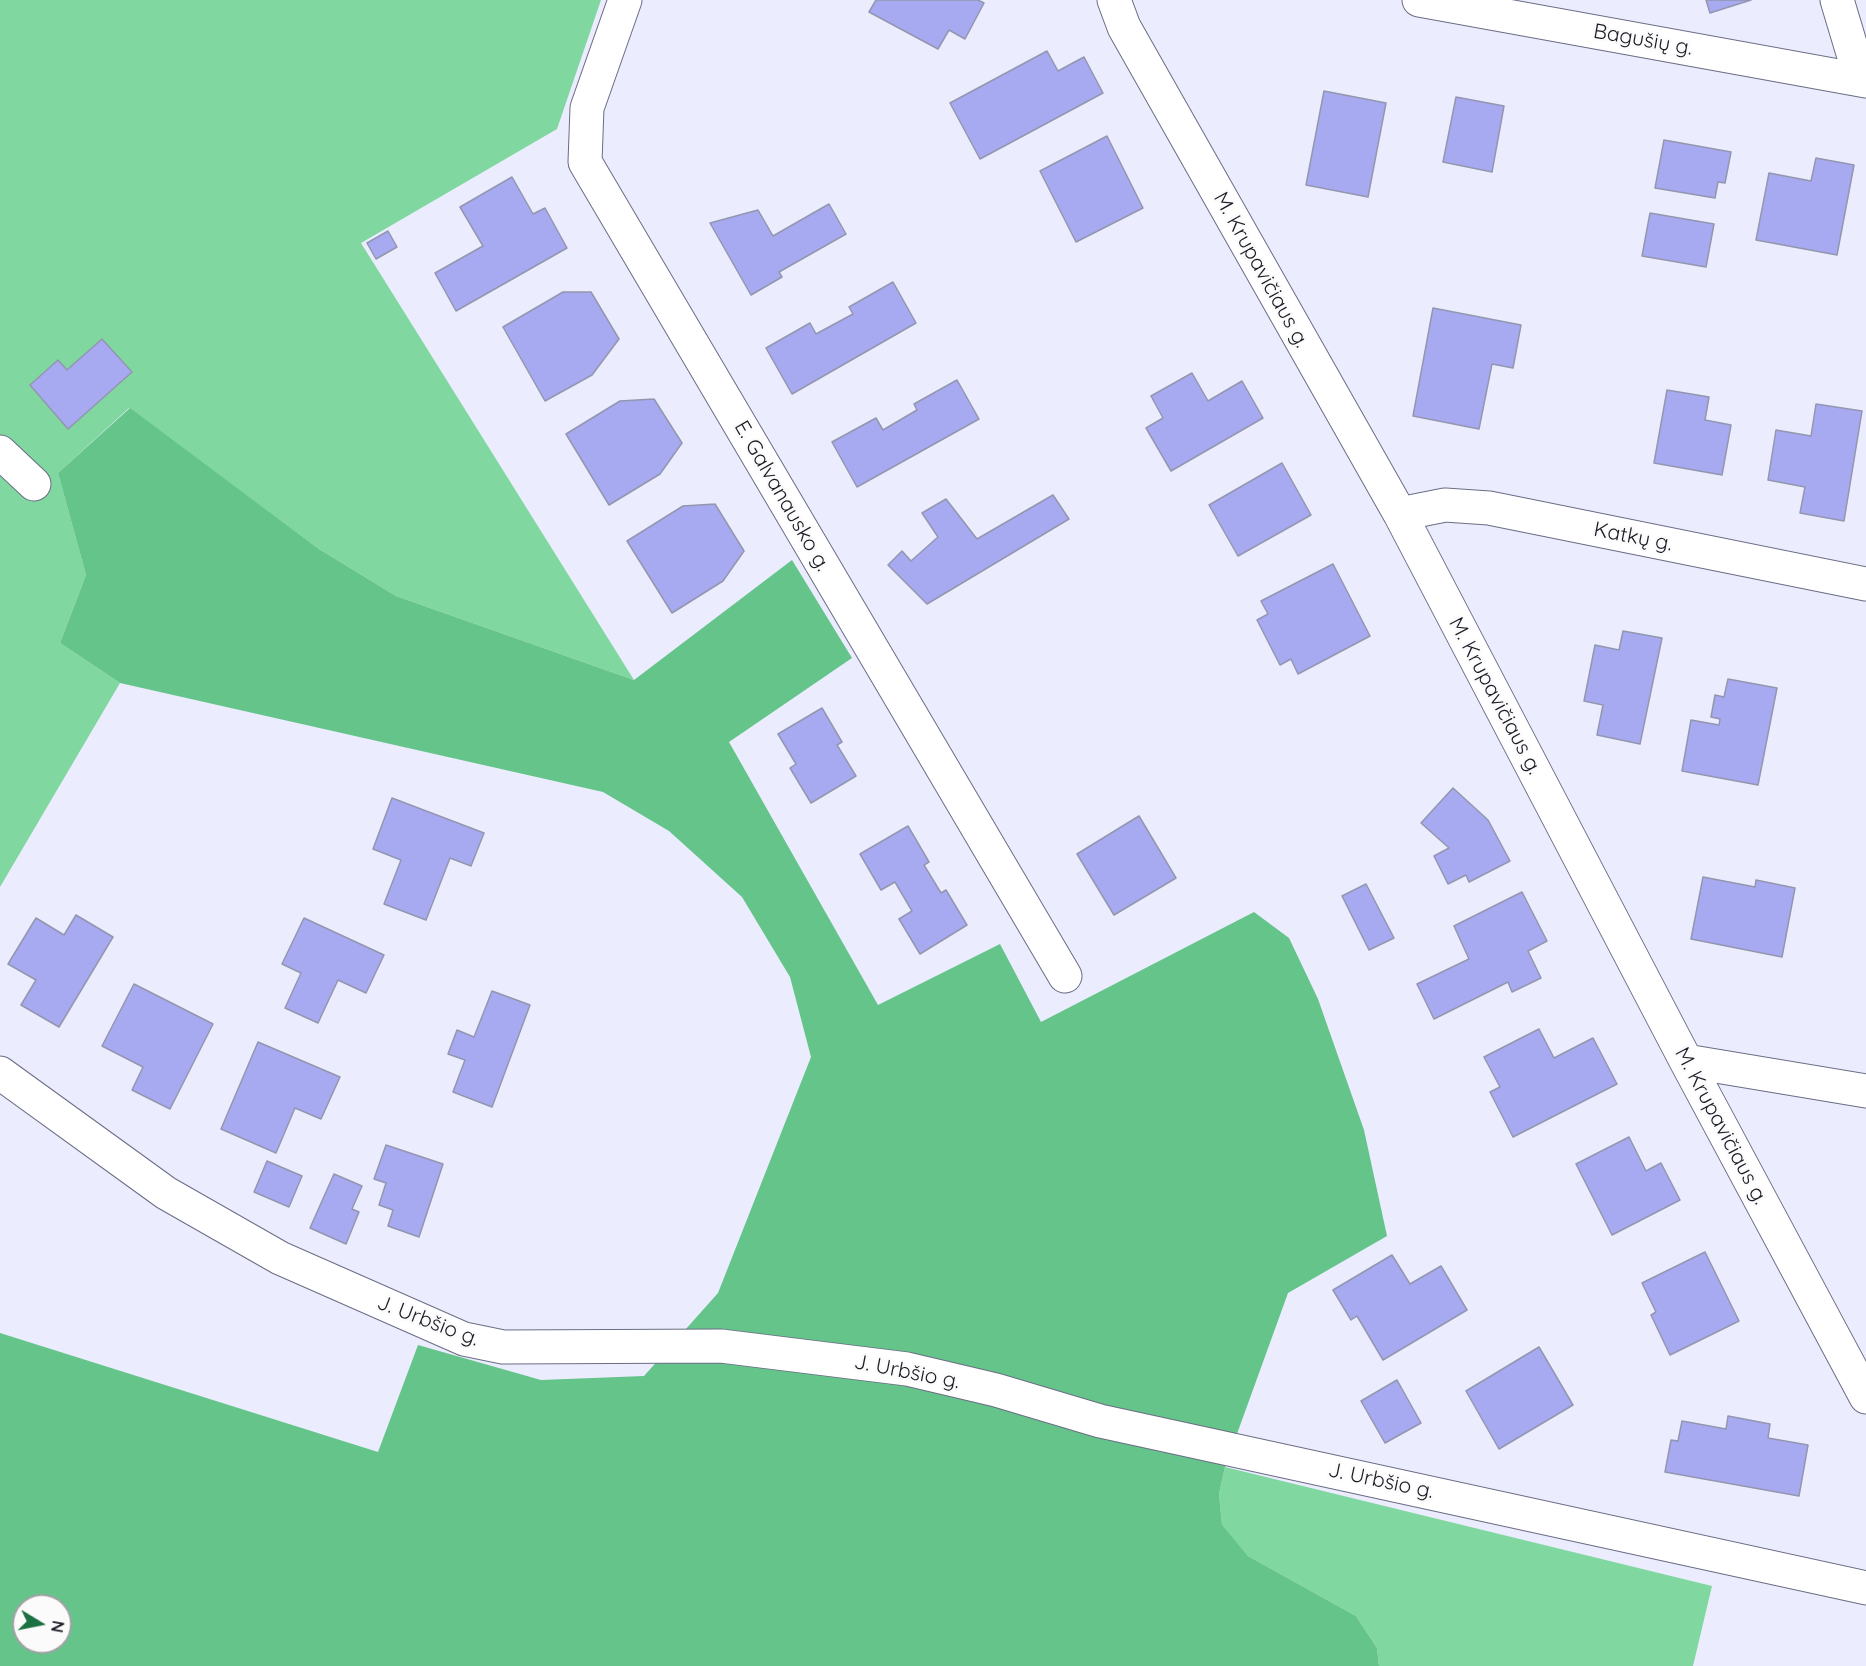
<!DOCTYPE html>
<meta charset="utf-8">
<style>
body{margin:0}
#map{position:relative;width:1866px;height:1666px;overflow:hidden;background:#ebecfd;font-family:Quicksand,sans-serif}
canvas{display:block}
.north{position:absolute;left:12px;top:1594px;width:60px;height:60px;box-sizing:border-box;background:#fbfbfb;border:2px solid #a1a1a5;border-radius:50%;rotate:100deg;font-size:16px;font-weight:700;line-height:24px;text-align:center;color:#191a24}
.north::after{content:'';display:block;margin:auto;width:21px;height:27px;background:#1c7143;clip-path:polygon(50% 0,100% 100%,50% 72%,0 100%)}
</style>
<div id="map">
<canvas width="1866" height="1666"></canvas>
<div class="north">N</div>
</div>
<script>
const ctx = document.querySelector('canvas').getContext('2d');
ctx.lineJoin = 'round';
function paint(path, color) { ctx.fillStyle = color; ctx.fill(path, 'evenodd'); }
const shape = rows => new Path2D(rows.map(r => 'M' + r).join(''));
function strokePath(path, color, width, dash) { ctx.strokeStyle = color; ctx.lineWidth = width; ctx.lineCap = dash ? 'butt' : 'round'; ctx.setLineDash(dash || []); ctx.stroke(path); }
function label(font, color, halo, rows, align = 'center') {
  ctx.font = font + ' Quicksand,sans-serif'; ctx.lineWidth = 5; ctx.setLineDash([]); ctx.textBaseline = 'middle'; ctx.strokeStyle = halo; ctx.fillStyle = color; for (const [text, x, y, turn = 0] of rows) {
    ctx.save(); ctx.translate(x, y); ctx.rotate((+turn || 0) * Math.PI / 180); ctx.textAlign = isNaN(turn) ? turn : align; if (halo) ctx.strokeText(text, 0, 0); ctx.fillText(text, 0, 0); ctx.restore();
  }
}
const green = shape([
 [0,0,601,0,557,129,361,243,634,680,396,596,319,549,129,408,58,473,86,575,60,643,120,683,0,887],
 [1225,1467,1712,1586,1693,1666,1379,1666,1377,1648,1356,1616,1248,1556,1222,1526,1219,1494]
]);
const forest = shape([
 [130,408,319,549,396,596,634,680,792,560,852,658,729,742,878,1005,1000,944,1041,1022,1254,912,1289,938,1318,999,1364,1130,1387,1236,1288,1293,1225,1467,1219,1494,1222,1525,1248,1556,1356,1616,1377,1648,1379,1666,0,1666,0,1333,378,1452,418,1345,541,1380,644,1376,718,1293,811,1057,790,977,742,897,669,831,603,792,120,683,60,643,86,575,58,473],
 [24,1606,60,1606,60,1642,24,1642]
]);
const building = shape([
 [876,0,978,0,984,3,965,39,949,30,938,49,869,12,876,0],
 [1706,0,1751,0,1710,13,1706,0],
 [1047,51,1058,71,1084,57,1103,93,980,159,950,103,1047,51],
 [1324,91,1386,103,1368,197,1306,185,1324,91],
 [1456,97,1504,106,1492,172,1443,162,1456,97],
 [1107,136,1143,208,1076,242,1040,171,1107,136],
 [1664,140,1731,152,1725,183,1718,182,1715,198,1655,188,1664,140],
 [1816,158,1854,165,1837,255,1756,240,1769,173,1811,181,1816,158],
 [512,177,533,214,545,208,567,248,456,311,435,273,483,246,460,207,512,177],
 [829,204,846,234,779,272,782,277,751,295,710,223,758,210,773,236,829,204],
 [1650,213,1714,224,1706,267,1642,256,1650,213],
 [388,231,397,247,376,259,367,243,388,231],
 [893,282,916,323,792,394,766,348,810,323,816,334,853,314,849,307,893,282],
 [563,292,591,292,619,339,592,375,545,401,503,327,563,292],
 [1433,308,1521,325,1513,368,1492,364,1479,429,1413,416,1433,308],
 [102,339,132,372,68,429,30,385,58,360,67,370,102,339],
 [1192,373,1208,401,1242,381,1263,418,1171,471,1146,428,1163,418,1151,396,1192,373],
 [957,380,979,419,857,487,832,442,876,418,883,430,917,410,914,404,957,380],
 [1667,390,1709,397,1705,420,1731,425,1722,475,1654,463,1667,390],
 [654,399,682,443,660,474,609,505,566,434,620,401,654,399],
 [1816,404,1862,411,1844,521,1800,513,1805,487,1768,480,1776,430,1811,436,1816,404],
 [1282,463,1311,515,1238,556,1209,505,1282,463],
 [1053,495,1069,519,927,604,888,565,902,551,911,561,938,537,922,513,946,499,977,539,1053,495],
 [715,504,744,551,723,581,672,613,627,541,683,506,715,504],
 [1333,564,1370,636,1298,674,1291,659,1280,665,1257,620,1268,614,1261,601,1333,564],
 [1623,631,1662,638,1640,744,1597,735,1603,705,1584,701,1595,645,1619,650,1623,631],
 [1728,679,1777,688,1758,785,1682,771,1691,720,1719,725,1720,719,1711,717,1715,695,1724,697,1728,679],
 [822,708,842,742,837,745,856,776,811,803,790,768,796,764,778,734,822,708],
 [1453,788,1488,820,1510,861,1469,882,1466,875,1448,884,1434,856,1449,848,1421,823,1453,788],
 [392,798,484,833,471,866,450,858,426,920,384,904,401,860,373,849,392,798],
 [1139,816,1176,878,1114,915,1077,854,1139,816],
 [908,826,929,862,924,865,941,893,946,890,967,925,920,954,899,919,912,911,895,882,881,890,860,854,908,826],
 [1703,877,1755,887,1756,880,1795,888,1782,957,1691,939,1703,877],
 [1366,884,1394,938,1369,950,1342,896,1366,884],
 [1522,892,1547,941,1528,951,1541,978,1512,992,1508,982,1434,1019,1417,984,1469,959,1454,926,1522,892],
 [76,915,113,937,59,1027,21,1005,36,980,8,964,36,918,64,935,76,915],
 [304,918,384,955,366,993,338,980,318,1023,285,1008,301,973,282,964,304,918],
 [134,984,213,1024,170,1109,132,1090,143,1067,102,1046,134,984],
 [492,991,530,1005,492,1107,453,1092,465,1060,448,1054,457,1030,474,1037,492,991],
 [1539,1029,1554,1058,1593,1038,1617,1084,1513,1137,1490,1092,1500,1087,1484,1057,1539,1029],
 [258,1042,340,1077,321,1119,295,1108,276,1153,221,1129,258,1042],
 [1629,1137,1646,1171,1661,1163,1680,1200,1612,1235,1576,1164,1629,1137],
 [386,1145,443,1164,419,1237,388,1226,393,1210,379,1205,386,1183,374,1179,386,1145],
 [267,1161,302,1176,289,1207,254,1192,267,1161],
 [334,1174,362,1186,352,1209,359,1212,346,1244,310,1228,334,1174],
 [1705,1252,1739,1321,1670,1355,1651,1315,1656,1312,1642,1283,1705,1252],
 [1392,1255,1410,1284,1441,1266,1467,1310,1383,1360,1357,1316,1351,1320,1333,1290,1392,1255],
 [1539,1347,1573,1405,1499,1449,1466,1391,1539,1347],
 [1397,1380,1421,1423,1385,1443,1361,1401,1397,1380],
 [1728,1416,1770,1424,1768,1438,1808,1445,1799,1496,1665,1472,1671,1440,1678,1441,1682,1421,1726,1429,1728,1416]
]);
const minor = shape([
 [625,0,587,108,585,162,1065,976],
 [1114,0,1124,27,1400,514,1686,1061,1866,1397],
 [1419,0,1866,81],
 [1837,0,1861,80],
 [0,452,34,484],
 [1400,514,1445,505,1489,508,1866,584],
 [1686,1061,1866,1091],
 [0,1073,166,1193,280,1258,464,1339,503,1347,721,1346,907,1369,996,1390,1100,1421,1866,1588]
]);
const streetNames = [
 ["Bagušių g.",1643,40,10],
 ["M. Krupavičiaus g.",1261,270,61],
 ["E. Galvanausko g.",782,496,60],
 ["Katkų g.",1633,537,11],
 ["M. Krupavičiaus g.",1495,696,62],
 ["M. Krupavičiaus g.",1721,1126,62],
 ["J. Urbšio g.",428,1321,21],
 ["J. Urbšio g.",907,1372,11],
 ["J. Urbšio g.",1381,1481,12]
];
paint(green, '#81d7a0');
paint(forest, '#64c489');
paint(building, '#a7aaf1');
strokePath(building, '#9396af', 1.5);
strokePath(minor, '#6b6d85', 35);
strokePath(minor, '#fff', 33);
label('21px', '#191a24', '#fbfbfb', streetNames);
</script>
